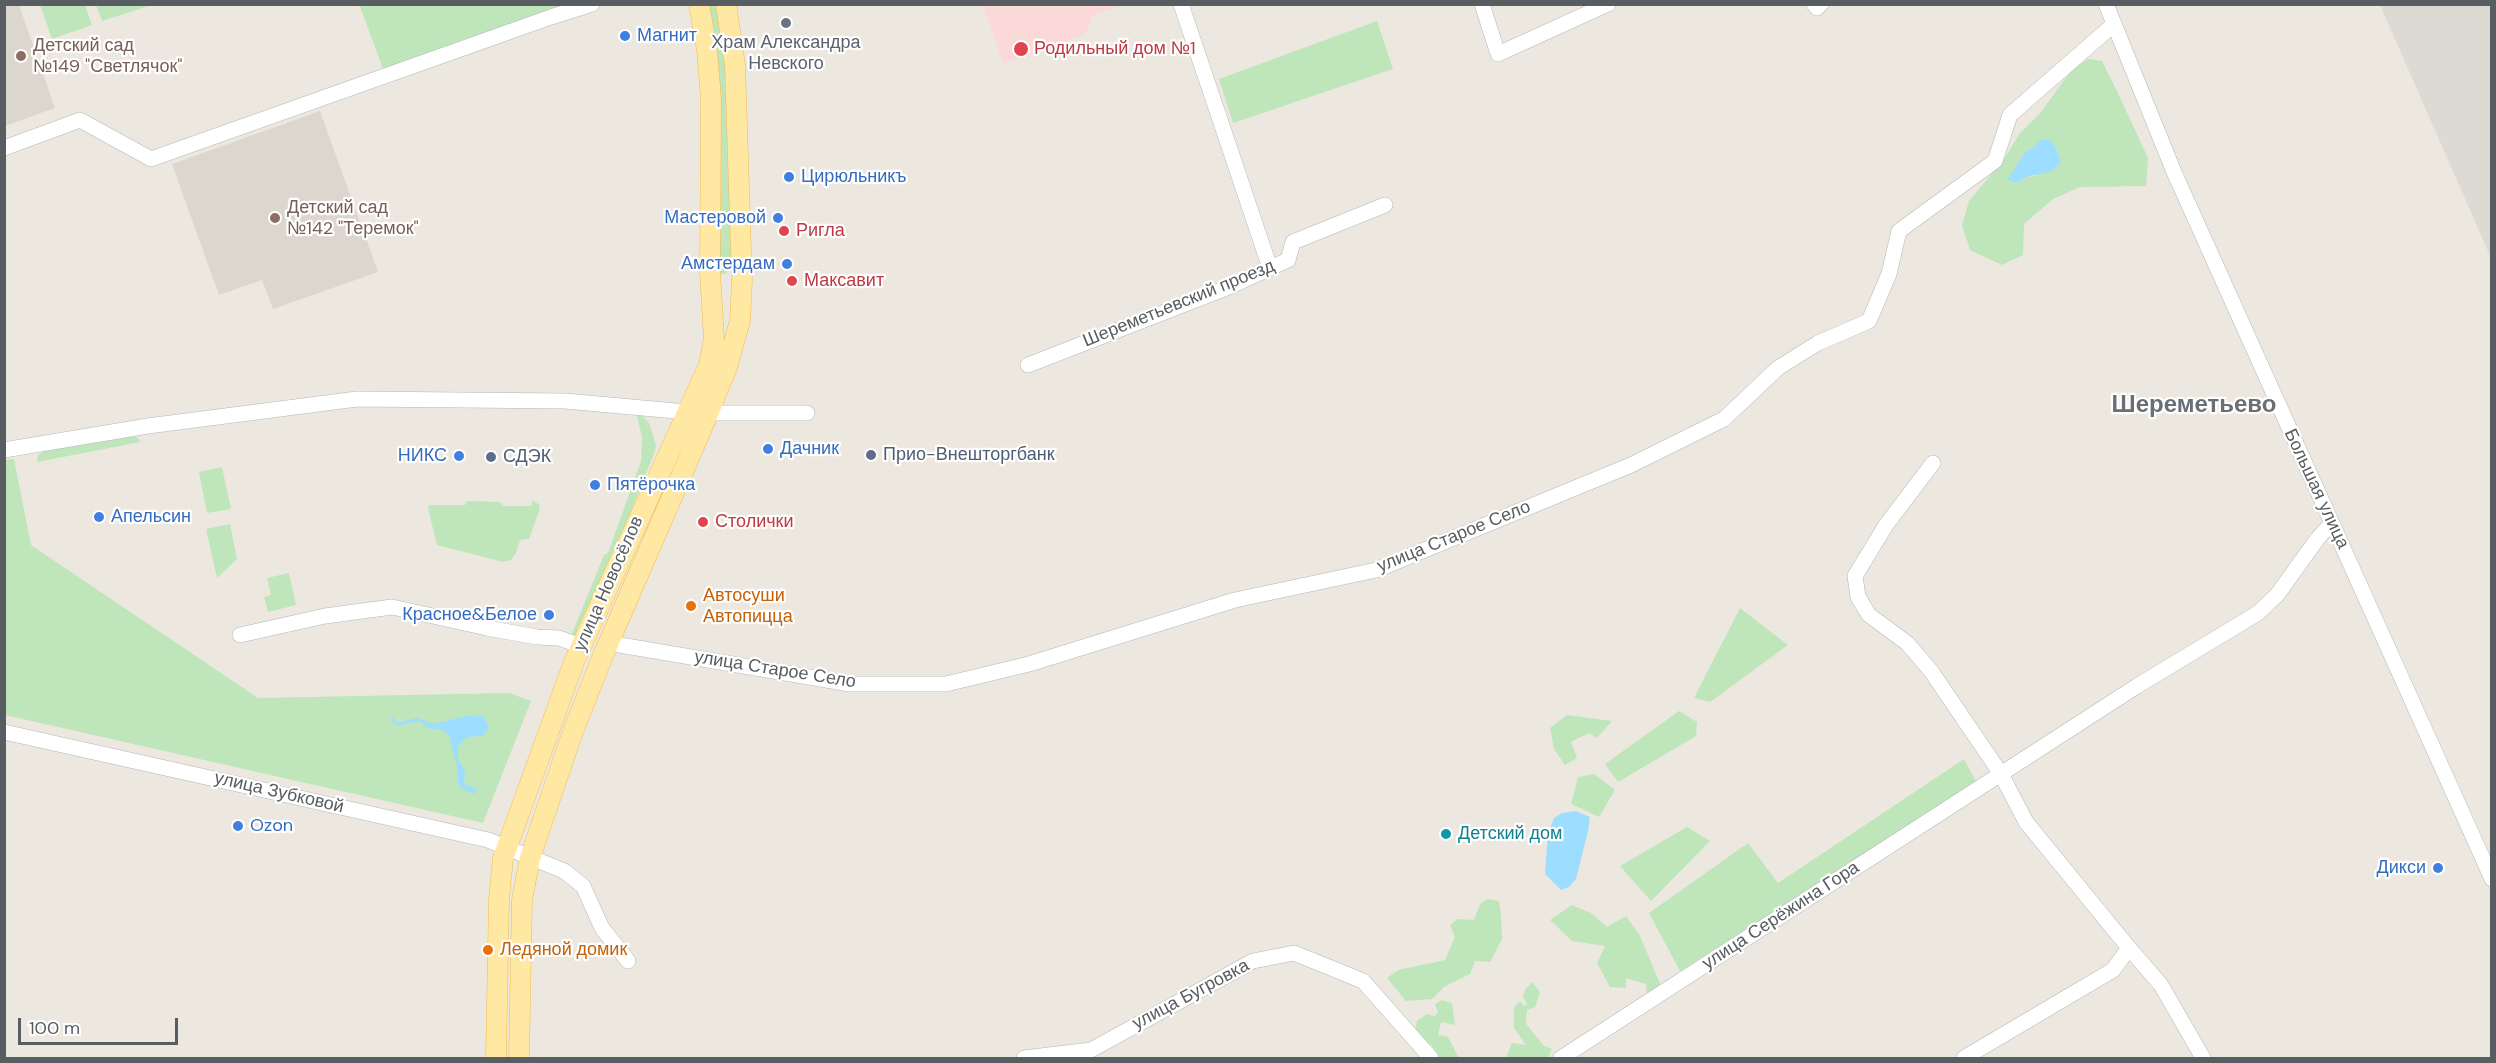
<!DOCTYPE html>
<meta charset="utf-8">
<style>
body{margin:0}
#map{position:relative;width:2496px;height:1063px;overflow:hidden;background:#ece8df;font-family:"DM Sans",sans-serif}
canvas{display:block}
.frame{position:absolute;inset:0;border:6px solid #585d61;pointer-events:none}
.scale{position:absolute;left:18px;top:1018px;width:160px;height:27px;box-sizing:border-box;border:3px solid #585d61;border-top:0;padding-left:8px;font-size:18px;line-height:21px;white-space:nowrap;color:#585d61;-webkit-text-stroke:4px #fff;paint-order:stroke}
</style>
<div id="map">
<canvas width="2496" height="1063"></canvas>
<div class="frame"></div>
<div class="scale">100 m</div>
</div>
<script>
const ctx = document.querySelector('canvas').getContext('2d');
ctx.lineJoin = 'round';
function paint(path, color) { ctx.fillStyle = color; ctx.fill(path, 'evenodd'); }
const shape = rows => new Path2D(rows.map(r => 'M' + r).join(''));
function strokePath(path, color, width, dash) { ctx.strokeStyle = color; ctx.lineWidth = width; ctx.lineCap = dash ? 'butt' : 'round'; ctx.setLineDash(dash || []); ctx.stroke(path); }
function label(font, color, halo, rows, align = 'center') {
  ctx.font = font + ' "DM Sans",sans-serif'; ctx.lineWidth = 4.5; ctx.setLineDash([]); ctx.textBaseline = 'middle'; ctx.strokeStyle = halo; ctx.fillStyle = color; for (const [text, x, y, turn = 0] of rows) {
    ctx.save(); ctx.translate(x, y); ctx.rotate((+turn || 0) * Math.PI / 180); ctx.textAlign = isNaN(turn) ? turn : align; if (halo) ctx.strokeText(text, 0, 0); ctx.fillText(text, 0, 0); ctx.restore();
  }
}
const industrial = shape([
 [2380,5,2491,5,2491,258]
]);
const education = shape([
 [5,4,19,5,55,108,5,126],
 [320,111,378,272,273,309,262,280,219,295,172,164]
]);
const medical = shape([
 [983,5,983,4,1122,5,1093,15,1086,34,1003,64]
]);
const green = shape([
 [359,4,572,5,385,74],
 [40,5,85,5,92,25,52,39],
 [96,5,96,4,152,5,102,21],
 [705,5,722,5,728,52,733,269,724,274,718,273],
 [1377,21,1393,69,1233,123,1219,79],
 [2088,59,2102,61,2116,89,2148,158,2146,186,2080,187,2053,199,2024,224,2023,255,2002,265,1970,250,1962,225,1969,201,2004,159,2020,133,2041,112,2070,72],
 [2040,140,2036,176,2026,177,2019,162,2026,151,2034,147],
 [635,408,649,423,656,445,655,451,581,637,571,636,604,555,608,553,641,461,642,437],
 [132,435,139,439,140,442,37,462,38,455,46,450],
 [14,459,31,545,258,698,509,693,531,701,483,823,5,715,4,460],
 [222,467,231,509,207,513,199,472],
 [532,500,540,505,539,511,529,539,520,540,516,553,511,560,503,562,437,545,428,508,429,505,465,505,467,501,499,502,504,506,532,506],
 [230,524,237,559,217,578,206,529],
 [289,573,296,605,268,612,264,597,271,595,267,578],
 [1740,608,1788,645,1710,702,1694,698],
 [1679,711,1697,722,1696,736,1618,782,1605,764],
 [1567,715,1612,721,1597,738,1589,733,1571,742,1577,758,1565,765,1554,749,1550,728],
 [1964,759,1977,783,1680,971,1649,913,1748,843,1778,883],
 [1594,774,1615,790,1599,817,1571,804,1578,777],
 [1687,827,1710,841,1651,901,1620,866],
 [1488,899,1499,901,1501,916,1502,939,1490,962,1475,961,1470,974,1444,987,1432,999,1406,1001,1387,978,1398,970,1445,960,1455,937,1450,925,1458,919,1474,920,1480,904],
 [1572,905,1591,913,1607,927,1626,916,1640,936,1661,986,1647,995,1646,984,1626,978,1626,988,1610,987,1597,963,1605,946,1572,941,1550,920],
 [1532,982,1540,992,1535,1007,1527,1010,1526,1024,1544,1046,1552,1049,1548,1058,1506,1058,1512,1043,1526,1045,1514,1028,1514,1007,1520,1001,1524,1006,1527,1004,1523,997,1525,990],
 [1442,1000,1452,1003,1455,1025,1441,1022,1438,1035,1448,1037,1459,1058,1439,1058,1431,1044,1423,1042,1415,1033,1417,1021,1427,1014,1435,1016,1438,1012,1435,1004]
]);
const water = shape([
 [2049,139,2056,148,2061,162,2052,171,2026,177,2016,183,2008,179,2026,151,2034,147,2040,140],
 [471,715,483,716,489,727,482,736,467,737,458,747,458,759,465,771,464,784,476,789,475,794,463,789,458,783,457,766,449,735,442,730,428,728,420,721,397,726,390,719,392,717,397,723,417,718,431,723,438,723],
 [1576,811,1590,817,1588,831,1576,879,1569,887,1561,890,1545,874,1548,833,1554,818,1562,813]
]);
const minor = shape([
 [1181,4,1270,268],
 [1482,4,1498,54,1608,4],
 [1814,4,1817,8,1821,4],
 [2106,4,2174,172,2492,879],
 [4,148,80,120,151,159,551,17,592,4],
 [1028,365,1229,287,1288,260,1293,242,1385,205],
 [709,413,807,413],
 [4,450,148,426,357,399,565,401,687,412],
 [1933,463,1886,525,1855,576,1858,597,1869,615,1907,643,1931,671,2001,774,2026,822,2129,948,2113,970,1964,1058],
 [240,635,325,616,392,607,487,628,537,637,559,638,581,646],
 [608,643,850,684,946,684,1029,664,1235,600,1376,570,1631,465,1724,419,1778,368,1818,343,1869,321,1889,274,1899,231,1995,161,2010,115,2113,25],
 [4,732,488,840,564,871,583,886,602,928,628,961],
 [2129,948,2161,985,2203,1058],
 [1024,1058,1091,1050,1253,961,1294,953,1363,981,1431,1058],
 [1561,1058,2137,686,2258,613,2277,595,2318,538,2332,523]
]);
const major = shape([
 [496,1058,499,899,503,858,574,662,709,365,714,339,710,272,711,99,707,50,699,4],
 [519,1058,522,900,530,858,572,734,602,658,699,435,726,370,740,321,742,281,735,65,726,4]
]);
const markers = [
 [786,23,6,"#6b7280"],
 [625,36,6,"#3f7fe0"],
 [1021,49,8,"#e0444e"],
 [21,56,6,"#8d6e63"],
 [789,177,6,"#3f7fe0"],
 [275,218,6,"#8d6e63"],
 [778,218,6,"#3f7fe0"],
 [784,231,6,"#e0444e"],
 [787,264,6,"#3f7fe0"],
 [792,281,6,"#e0444e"],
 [768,449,6,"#3f7fe0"],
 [871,455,6,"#5c6f8a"],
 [459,456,6,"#3f7fe0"],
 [491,457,6,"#5c6f8a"],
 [595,485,6,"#3f7fe0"],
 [99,517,6,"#3f7fe0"],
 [703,522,6,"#e0444e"],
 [691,606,6,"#e8710a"],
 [549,615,6,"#3f7fe0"],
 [238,826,6,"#3f7fe0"],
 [1446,834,6,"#0f9aa8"],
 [2438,868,6,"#3f7fe0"],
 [488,950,6,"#e8710a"]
];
const shopNames = [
 ["Магнит",637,36],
 ["Цирюльникъ",801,177],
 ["Мастеровой",766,218,"right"],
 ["Амстердам",775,264,"right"],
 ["Дачник",780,449],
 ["НИКС",447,456,"right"],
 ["Пятёрочка",607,485],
 ["Апельсин",111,517],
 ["Красное&Белое",537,615,"right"],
 ["Ozon",250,826],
 ["Дикси",2426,868,"right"]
];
const worshipNames = [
 ["Храм Александра",786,43],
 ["Невского",786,64]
];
const educationNames = [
 ["Детский сад",33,46],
 ["№149 \"Светлячок\"",33,67],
 ["Детский сад",287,208],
 ["№142 \"Теремок\"",287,229]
];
const healthNames = [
 ["Родильный дом №1",1034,49],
 ["Ригла",796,231],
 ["Максавит",804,281],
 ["Столички",715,522]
];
const streetNames = [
 ["Шереметьевский проезд",1179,304,-22],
 ["Большая улица",2316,489,65],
 ["улица Старое Село",1454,537,-22],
 ["улица Новосёлов",609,584,-66],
 ["улица Старое Село",775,670,9],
 ["улица Зубковой",279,793,13],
 ["улица Серёжина Гора",1781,916,-33],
 ["улица Бугровка",1191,995,-28]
];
const serviceNames = [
 ["Прио-Внешторгбанк",883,455],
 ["СДЭК",503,457]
];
const foodNames = [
 ["Автосуши",703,596],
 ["Автопицца",703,617],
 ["Ледяной домик",500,950]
];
const cultureNames = [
 ["Детский дом",1458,834]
];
const districtNames = [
 ["Шереметьево",2194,406]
];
paint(industrial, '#dddad4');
paint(education, '#dcd7ce');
paint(medical, '#fcd9d9');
paint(green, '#bee6ba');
paint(water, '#9dddff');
strokePath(minor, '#b3b7bb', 16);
strokePath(major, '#f6b84f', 21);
strokePath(minor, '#fff', 15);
strokePath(major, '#ffe8a2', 20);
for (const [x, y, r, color] of markers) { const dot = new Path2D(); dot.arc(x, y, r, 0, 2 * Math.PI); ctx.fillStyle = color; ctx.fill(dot); strokePath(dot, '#fff', 2); }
label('18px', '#366cbe', '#fff', shopNames, 'left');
label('18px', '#5b616d', '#fff', worshipNames);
label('18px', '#785e54', '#fff', educationNames, 'left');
label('18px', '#be3a42', '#fff', healthNames, 'left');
label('18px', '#585d61', '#fff', streetNames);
label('18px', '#4e5e75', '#fff', serviceNames, 'left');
label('18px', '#c56008', '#fff', foodNames, 'left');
label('18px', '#0d838f', '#fff', cultureNames, 'left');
label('bold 24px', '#696f74', '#fff', districtNames);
</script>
